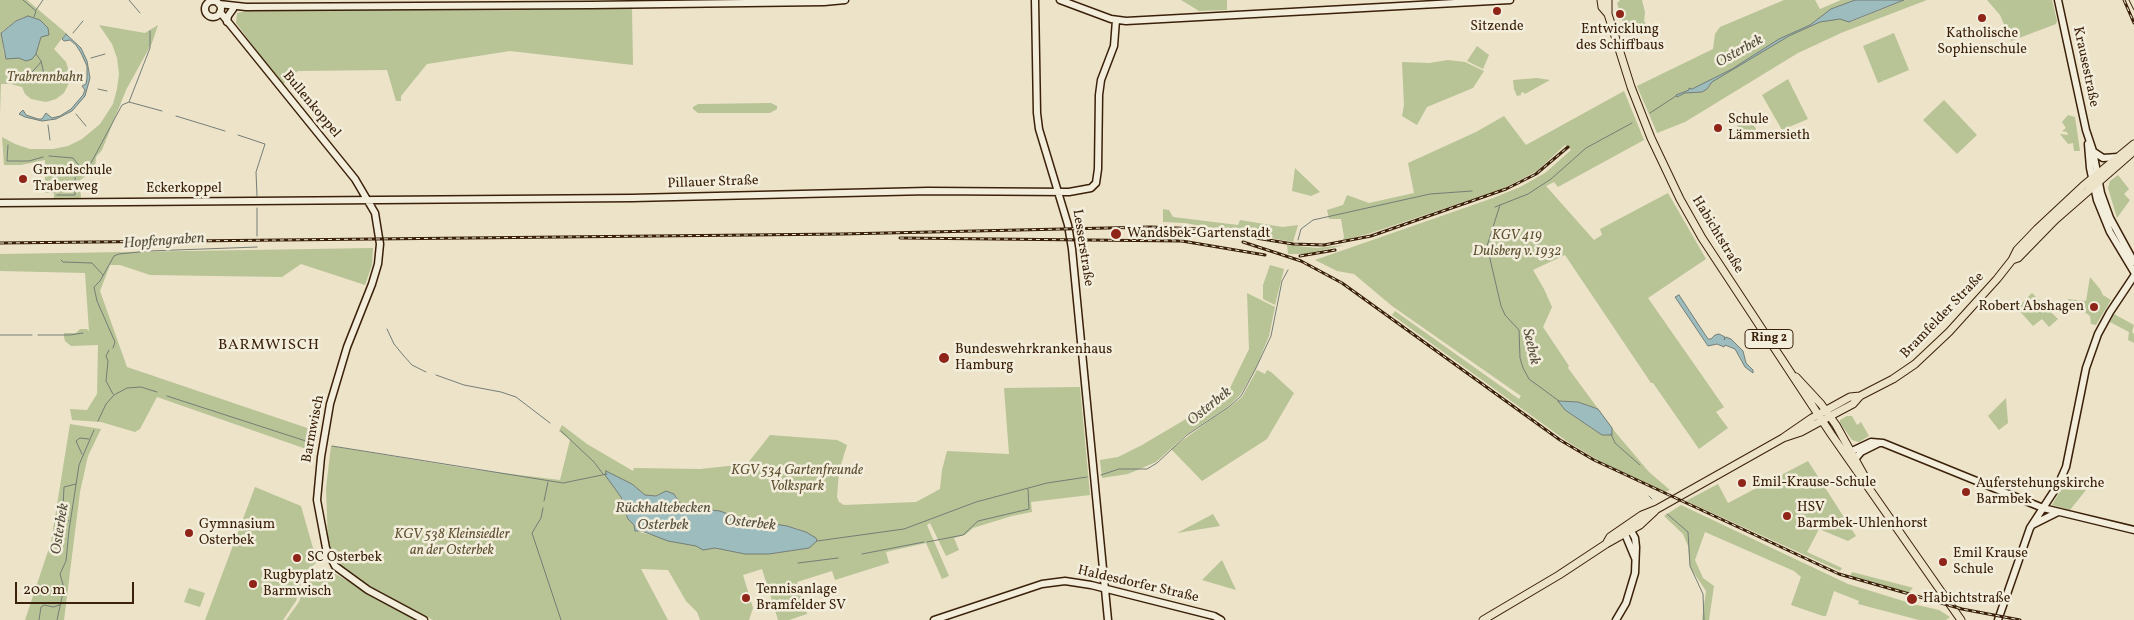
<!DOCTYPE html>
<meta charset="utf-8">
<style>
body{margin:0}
#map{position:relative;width:2134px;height:620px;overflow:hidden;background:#ece3c9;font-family:Vollkorn,serif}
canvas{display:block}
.scale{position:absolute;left:15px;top:582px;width:119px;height:22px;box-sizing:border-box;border:2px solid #3b2109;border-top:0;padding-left:6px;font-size:15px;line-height:18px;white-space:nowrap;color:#3b2109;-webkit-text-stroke:4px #f3eddc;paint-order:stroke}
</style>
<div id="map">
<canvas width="2134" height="620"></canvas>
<div class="scale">200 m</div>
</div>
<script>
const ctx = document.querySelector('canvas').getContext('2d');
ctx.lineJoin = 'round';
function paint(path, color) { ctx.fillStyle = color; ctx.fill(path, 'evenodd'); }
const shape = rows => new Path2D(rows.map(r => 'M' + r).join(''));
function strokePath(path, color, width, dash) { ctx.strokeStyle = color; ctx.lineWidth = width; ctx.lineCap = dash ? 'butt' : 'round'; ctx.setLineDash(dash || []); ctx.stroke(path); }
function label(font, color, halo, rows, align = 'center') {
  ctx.font = font + ' Vollkorn,serif'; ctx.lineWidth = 5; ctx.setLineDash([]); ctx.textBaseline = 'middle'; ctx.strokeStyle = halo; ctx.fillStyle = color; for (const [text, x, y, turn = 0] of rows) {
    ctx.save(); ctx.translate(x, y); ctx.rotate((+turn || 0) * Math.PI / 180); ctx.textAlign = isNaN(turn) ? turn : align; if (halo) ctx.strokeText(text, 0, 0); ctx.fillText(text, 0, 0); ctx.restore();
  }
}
const green = shape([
 [0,0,27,0,66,33,54,49,66,62,69,72,69,83,64,93,56,99,46,102,31,99,25,94,22,87,11,84,1,84,0,115],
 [28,16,40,20,48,28,41,37,36,54,26,61,19,58,10,58,4,54,1,32,16,21],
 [1181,0,1227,0,1227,10,1199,11],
 [1620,0,1642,0,1645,12,1644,21,1647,25,1630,36,1626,34,1617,3],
 [1784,0,1815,0,1820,9,1841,0,1855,0,1831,9,1851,22,1905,0,1927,0,1841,33,1798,53,1685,122,1657,133,1637,86,1713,49,1715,34,1720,27],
 [1987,0,2052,0,2057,21,2056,24,2011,41,2000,15],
 [632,8,633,65,510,51,427,64,401,96,401,101,396,101,387,70,298,71,282,85,236,23,237,13,256,9],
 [99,25,145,33,158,25,152,43,126,90,102,150,96,157,95,170,80,180,81,199,54,199,54,193,45,193,45,160,21,165,4,165,2,137,15,144,30,149,53,149,68,146,82,139,100,124,113,104,117,89,119,74,117,58,112,44],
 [1894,33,1909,70,1878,83,1863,46],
 [1477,46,1489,55,1483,69,1467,61],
 [1448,60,1465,62,1484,71,1473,88,1427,107,1417,125,1402,116,1404,105,1402,62,1429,63],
 [1537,78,1550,80,1525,94,1523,92,1521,93,1521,95,1517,96,1514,89,1513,80],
 [1788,79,1808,119,1782,130,1762,95],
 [1624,91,1644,140,1558,187,1554,182,1546,186,1594,240,1602,235,1600,229,1668,193,1706,259,1648,298,1724,407,1716,412,1728,428,1699,449,1653,383,1651,383,1565,255,1533,270,1544,289,1552,307,1543,327,1569,366,1568,368,1616,433,1649,472,1670,490,1665,492,1603,463,1568,442,1392,315,1395,311,1519,399,1521,396,1392,306,1354,274,1337,271,1315,260,1493,198,1520,187,1545,173,1571,150,1565,145,1537,171,1502,189,1368,234,1343,240,1344,237,1341,219,1329,219,1327,210,1343,205,1347,195,1369,203,1414,193,1408,163,1476,132,1504,116,1526,145],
 [1559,401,1578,402,1598,409,1612,427,1602,435,1565,410],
 [1944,100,1977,135,1957,154,1923,120],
 [771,103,777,106,777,109,770,113,698,113,693,109,693,107,698,104],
 [2068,115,2075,117,2080,151,2074,151,2073,143,2068,144,2060,134,2068,135,2067,132,2062,131,2066,128,2062,122],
 [1750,118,1757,131,1739,140,1734,131,1739,128,1737,125],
 [1295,168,1320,192,1311,196,1292,191],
 [2118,175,2129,189,2124,194,2130,200,2117,218,2108,188,2110,181],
 [1163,209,1169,210,1173,217,1238,225,1240,220,1283,227,1298,225,1293,242,1185,223,1163,222],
 [1345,245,1305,254,1288,254,1287,245,1317,248],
 [373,248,372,265,365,285,301,264,282,277,150,275,120,265,110,265,100,291,127,367,316,431,312,451,157,397,140,429,135,432,101,422,72,420,70,409,87,410,97,394,98,345,71,346,65,341,64,337,64,333,76,333,80,329,87,329,89,331,85,273,0,271,0,254],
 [1270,265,1284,269,1275,305,1263,299,1263,285],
 [2090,277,2100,289,2103,295,2111,300,2096,325,2091,324,2090,316,2067,299,2086,301],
 [1247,293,1275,307,1269,336,1255,370,1240,395,1230,405,1186,435,1156,462,1128,474,1102,478,1100,460,1118,457,1142,445,1191,416,1230,388,1249,349],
 [2032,293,2058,319,2049,327,2042,319,2033,326,2017,308],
 [2114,314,2134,325,2132,332,2134,334,2134,343,2128,340,2129,332,2110,322],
 [1257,370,1265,374,1267,370,1271,372,1294,393,1267,439,1202,481,1171,449,1214,417,1231,406,1242,397],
 [1080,387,1090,495,1031,502,1032,512,1012,516,973,528,965,535,954,538,959,550,946,556,930,523,927,525,949,576,942,579,926,543,886,552,889,563,835,580,832,571,797,582,807,614,789,620,778,620,762,569,743,575,753,608,749,620,700,620,697,612,686,601,668,570,641,569,668,620,433,620,365,585,335,562,328,544,326,488,331,446,470,469,560,480,570,440,559,431,562,425,587,444,633,471,634,468,700,469,747,464,770,435,837,440,847,445,839,471,837,497,839,502,844,505,916,502,940,489,942,470,947,451,1009,454,1004,388],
 [608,477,632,484,645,495,656,496,664,492,676,496,680,503,686,508,795,528,806,532,809,548,769,554,745,554,715,548,701,549,696,546,635,531,634,525,628,519,625,511,621,497],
 [2006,398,2008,423,1999,430,1988,416],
 [1847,416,1852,416,1857,425,1861,422,1869,436,1859,442,1852,440,1840,423,1840,420],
 [70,424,101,429,88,456,80,492,64,620,25,620,51,542],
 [1808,461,1856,536,1848,541,1819,529,1807,552,1842,568,1840,571,1686,501,1718,484,1728,503],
 [2063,486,2066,489,2086,490,2070,510,2052,505],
 [255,487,301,506,317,562,304,573,296,601,283,620,205,620],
 [1681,505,1848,584,1913,604,1939,610,1950,617,1946,620,1919,620,1858,604,1859,601,1834,591,1826,616,1823,616,1791,605,1801,577,1794,571,1705,532,1695,560,1703,578,1714,586,1709,620,1702,620,1706,591,1690,567,1688,546,1683,534,1664,516],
 [1213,514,1220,526,1177,533],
 [1222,560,1223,562,1236,590,1202,580],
 [322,570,332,572,418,620,286,620,299,602,307,577,320,573],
 [1852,572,1910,587,1913,588,1908,593,1850,577],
 [189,588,205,593,200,607,184,602]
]);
const water = shape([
 [1855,0,1904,0,1849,22,1840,19,1820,22,1789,36,1712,82,1707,89,1702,92,1685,93,1677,97,1676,95,1689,90,1689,88,1692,89,1732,69,1779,39,1810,25,1831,9,1855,0],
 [28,16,40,20,48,28,49,35,41,37,36,54,32,59,26,61,19,58,6,59,1,33,16,21,28,16],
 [66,34,81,48,87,61,90,78,85,96,72,111,56,119,42,121,25,117,19,114,23,110,26,115,38,119,42,119,46,113,52,118,60,116,71,109,83,95,85,90,82,86,86,84,87,78,87,66,81,53,76,45,70,40,64,41,62,39,66,34],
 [1679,295,1708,339,1711,339,1715,335,1719,334,1725,337,1724,340,1726,337,1731,339,1743,351,1746,363,1753,370,1753,373,1745,367,1735,349,1725,345,1724,347,1717,344,1708,346,1675,297,1679,295],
 [1558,401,1578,402,1598,409,1612,428,1612,435,1602,435,1565,410,1558,401],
 [606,471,632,484,645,495,656,496,666,491,674,494,680,503,686,508,720,511,738,518,787,526,806,532,816,538,817,541,809,548,769,554,745,554,715,548,703,550,696,546,668,541,642,531,635,531,634,525,628,519,625,511,621,497,605,475,606,471]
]);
const stream = shape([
 [23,0,36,11,34,17],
 [129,0,140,13],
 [36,10,43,0],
 [150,31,150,48,129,102,162,111],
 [73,33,83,21],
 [36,54,41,61,45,78,65,81],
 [91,58,105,54],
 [27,78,41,62],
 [98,89,107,91],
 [1650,113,1676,96],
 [76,114,86,126],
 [176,116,225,131],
 [48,125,50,140],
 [238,135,265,144,256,172,257,196],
 [8,145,7,161,29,161,43,157],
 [49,156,73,158,81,168],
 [57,195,75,195,75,178,82,169,91,163,122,105,129,102],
 [1500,205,1487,246,1501,306,1505,315,1519,330,1520,358,1523,368,1529,379,1559,401],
 [1495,207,1528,194,1551,179,1586,148,1632,123],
 [257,208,257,236],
 [1298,240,1301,229,1313,220,1430,194,1472,191],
 [61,260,63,262,92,263,103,275],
 [387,329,394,344,403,355,412,365,426,372],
 [0,335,32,335],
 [38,335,70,335,83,333],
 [113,348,115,342,97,301,94,287,100,281,114,256,119,254,149,251,257,247],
 [109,350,106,356,108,361,106,381,113,394],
 [436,375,464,385,501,392,516,397,550,423],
 [167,396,312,443],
 [98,421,106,404,114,395,127,388,141,387,157,392],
 [561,431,594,462,603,474],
 [1611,434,1615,443,1640,465],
 [332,446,563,483,607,474],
 [82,454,76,441,80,438,89,439],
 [1101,475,1119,469,1147,469,1157,463,1187,435,1230,406,1241,396,1255,370,1271,336,1282,281,1288,270],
 [1649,496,1652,499],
 [544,501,548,482],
 [543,508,541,518,532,533,561,620],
 [1667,514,1688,532,1690,566,1703,594,1704,620],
 [69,521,63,518,59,511,63,507,64,487,76,484],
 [817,541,904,529,976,502,1047,483,1087,477],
 [927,542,963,535,978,521,1029,509,1028,489],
 [862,554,924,542],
 [798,563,838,558],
 [39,620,41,607,44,605,53,607,60,605],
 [57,620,64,588,60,574,66,561,69,530,79,465,94,430]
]);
const secondary = shape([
 [1035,0,1037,113,1039,129,1068,225,1072,249,1108,620],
 [1060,0,1111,19,1126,21,1510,0],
 [2058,0,2086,130,2093,151,2101,193,2110,218,2134,262],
 '205 9a8 8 0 1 1 16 0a8 8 0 1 1-16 0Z',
 [219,4,246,7,591,5,824,2,845,0],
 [220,12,355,179,375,213,380,244,378,264,372,284,347,347,330,404,321,457,317,500,326,548,335,566,368,590,424,620],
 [227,22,228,16,233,9],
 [2088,144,2090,168,2097,200,2110,232,2134,272],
 [2094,152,2103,158,2118,157],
 [0,203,632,198,928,191,1069,192,1091,188,1096,183,1098,169,1099,95,1101,80,1114,46,1116,20],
 [1852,451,1871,442,1883,443,2043,508,2134,530],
 [1856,458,1861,452,1879,443],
 [2032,525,2058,512],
 [934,620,1042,584,1065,581,1091,585,1214,616,1221,620],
 [1616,620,1626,603,1635,573,1636,547,1635,538,1631,531,1625,527,1625,534,1635,558],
 [1998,620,2030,528,2058,485,2066,467,2086,368,2098,334,2110,312,2134,276]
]);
const primary = shape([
 [1601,0,1602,7,1608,14,1631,87,1651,138,1680,199,1702,238,1831,434,1961,620],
 [1608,14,1608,0],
 [2012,260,2018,258,2055,220,2134,151],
 [1796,377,1821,404,1836,425,1866,479],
 [1783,438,1801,432,1836,413,1853,404,1860,396,1893,379,1915,364,1949,332,1997,279,2012,260,2017,250,2037,229,2083,186,2134,144],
 [1606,544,1610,537,1642,515,1657,509,1783,438,1812,418,1850,397,1860,396],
 [1483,620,1559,575,1606,544,1640,525,1655,511]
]);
const tram = shape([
 [2129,0,2134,10]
]);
const rail = shape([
 [2124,0,2134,23],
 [900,238,1182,241,1265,255],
 [1243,242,1301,261,1342,283,1560,440,1594,460,1839,574,1962,609,2020,620],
 [0,243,842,234,1151,227,1200,229,1293,244,1324,245,1371,236,1506,189,1536,174,1568,147],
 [1300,256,1335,250]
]);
const markers = [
 [1497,11,5,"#8f2418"],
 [1620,14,5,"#8f2418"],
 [1982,18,5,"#8f2418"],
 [1718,128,5,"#8f2418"],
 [23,179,5,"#8f2418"],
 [1116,234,6,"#8f2418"],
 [2094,307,5,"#8f2418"],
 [944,358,6,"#8f2418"],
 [1742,483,5,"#8f2418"],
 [1966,492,5,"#8f2418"],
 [1787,516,5,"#8f2418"],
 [189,533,5,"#8f2418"],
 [297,558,5,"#8f2418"],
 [1943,562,5,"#8f2418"],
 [253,584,5,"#8f2418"],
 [746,598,5,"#8f2418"],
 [1912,599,6,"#8f2418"]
];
const shields = [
 [1769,339,48]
];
const shieldNames = [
 ["Ring 2",1769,339]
];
const poiNames = [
 ["Sitzende",1497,27,"center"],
 ["Entwicklung",1620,30,"center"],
 ["des Schiffbaus",1620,46,"center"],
 ["Katholische",1982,34,"center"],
 ["Sophienschule",1982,50,"center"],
 ["Schule",1728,120],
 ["Lämmersieth",1728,136],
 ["Grundschule",33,171],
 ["Traberweg",33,187],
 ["Wandsbek-Gartenstadt",1127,234],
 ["Robert Abshagen",2084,307,"right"],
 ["Bundeswehrkrankenhaus",955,350],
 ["Hamburg",955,366],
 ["Emil-Krause-Schule",1752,483],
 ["Auferstehungskirche",1976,484],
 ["Barmbek",1976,500],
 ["HSV",1797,508],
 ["Barmbek-Uhlenhorst",1797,524],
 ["Gymnasium",199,525],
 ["Osterbek",199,541],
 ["Emil Krause",1953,554],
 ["Schule",1953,570],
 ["SC Osterbek",307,558],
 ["Rugbyplatz",263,576],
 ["Barmwisch",263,592],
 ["Tennisanlage",756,590],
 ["Bramfelder SV",756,606],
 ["Habichtstraße",1923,599]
];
const streetNames = [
 ["Krausestraße",2085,67,78],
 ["Bullenkoppel",311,105,50],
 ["Pillauer Straße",713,183,-2],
 ["Eckerkoppel",184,189],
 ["Habichtstraße",1717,235,59],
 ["Lesserstraße",1082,248,81],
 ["Bramfelder Straße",1943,316,-46],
 ["Barmwisch",314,429,-79],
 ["Haldesdorfer Straße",1138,585,13]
];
const parkNames = [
 ["Trabrennbahn",45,78],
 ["KGV 419",1517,236],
 ["Dulsberg v. 1932",1517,252],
 ["KGV 534 Gartenfreunde",797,471],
 ["Volkspark",797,487],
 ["KGV 538 Kleinsiedler",452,535],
 ["an der Osterbek",452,551]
];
const waterNames = [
 ["Osterbek",1740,52,-29],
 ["Hopfengraben",164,242,-4],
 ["Seebek",1530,347,77],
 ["Osterbek",1210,407,-39],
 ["Rückhaltebecken",663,509],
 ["Osterbek",663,526],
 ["Osterbek",750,524,6],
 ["Osterbek",61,529,-81]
];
const neighbourhoodNames = [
 ["BARMWISCH",269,346]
];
paint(green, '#b8c396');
paint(water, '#9cbcbe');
strokePath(water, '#757e76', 1);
strokePath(stream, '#757e76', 1);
strokePath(secondary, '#3b2109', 9);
strokePath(primary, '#3b2109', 9);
strokePath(secondary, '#f3eddc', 6);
strokePath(primary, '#ece3c9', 7);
strokePath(tram, '#3b2109', 1);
strokePath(rail, '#3b2109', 3);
strokePath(rail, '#f3eddc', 1, [4]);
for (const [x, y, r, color] of markers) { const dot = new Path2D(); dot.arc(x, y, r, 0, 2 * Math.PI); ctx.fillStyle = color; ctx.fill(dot); strokePath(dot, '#f3eddc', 2); }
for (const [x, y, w] of shields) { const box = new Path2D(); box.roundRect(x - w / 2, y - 9.5, w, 19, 4); ctx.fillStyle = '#f3eddc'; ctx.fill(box); strokePath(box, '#3b2109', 1); }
label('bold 12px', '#3b2109', null, shieldNames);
label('14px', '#3b2109', '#f3eddc', poiNames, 'left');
label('14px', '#3b2109', '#f3eddc', streetNames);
label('italic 14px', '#605233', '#f3eddc', parkNames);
label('italic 15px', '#58503f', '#f3eddc', waterNames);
ctx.letterSpacing = '1px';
label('15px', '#3b2109', '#f3eddc', neighbourhoodNames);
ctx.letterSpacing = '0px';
</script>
